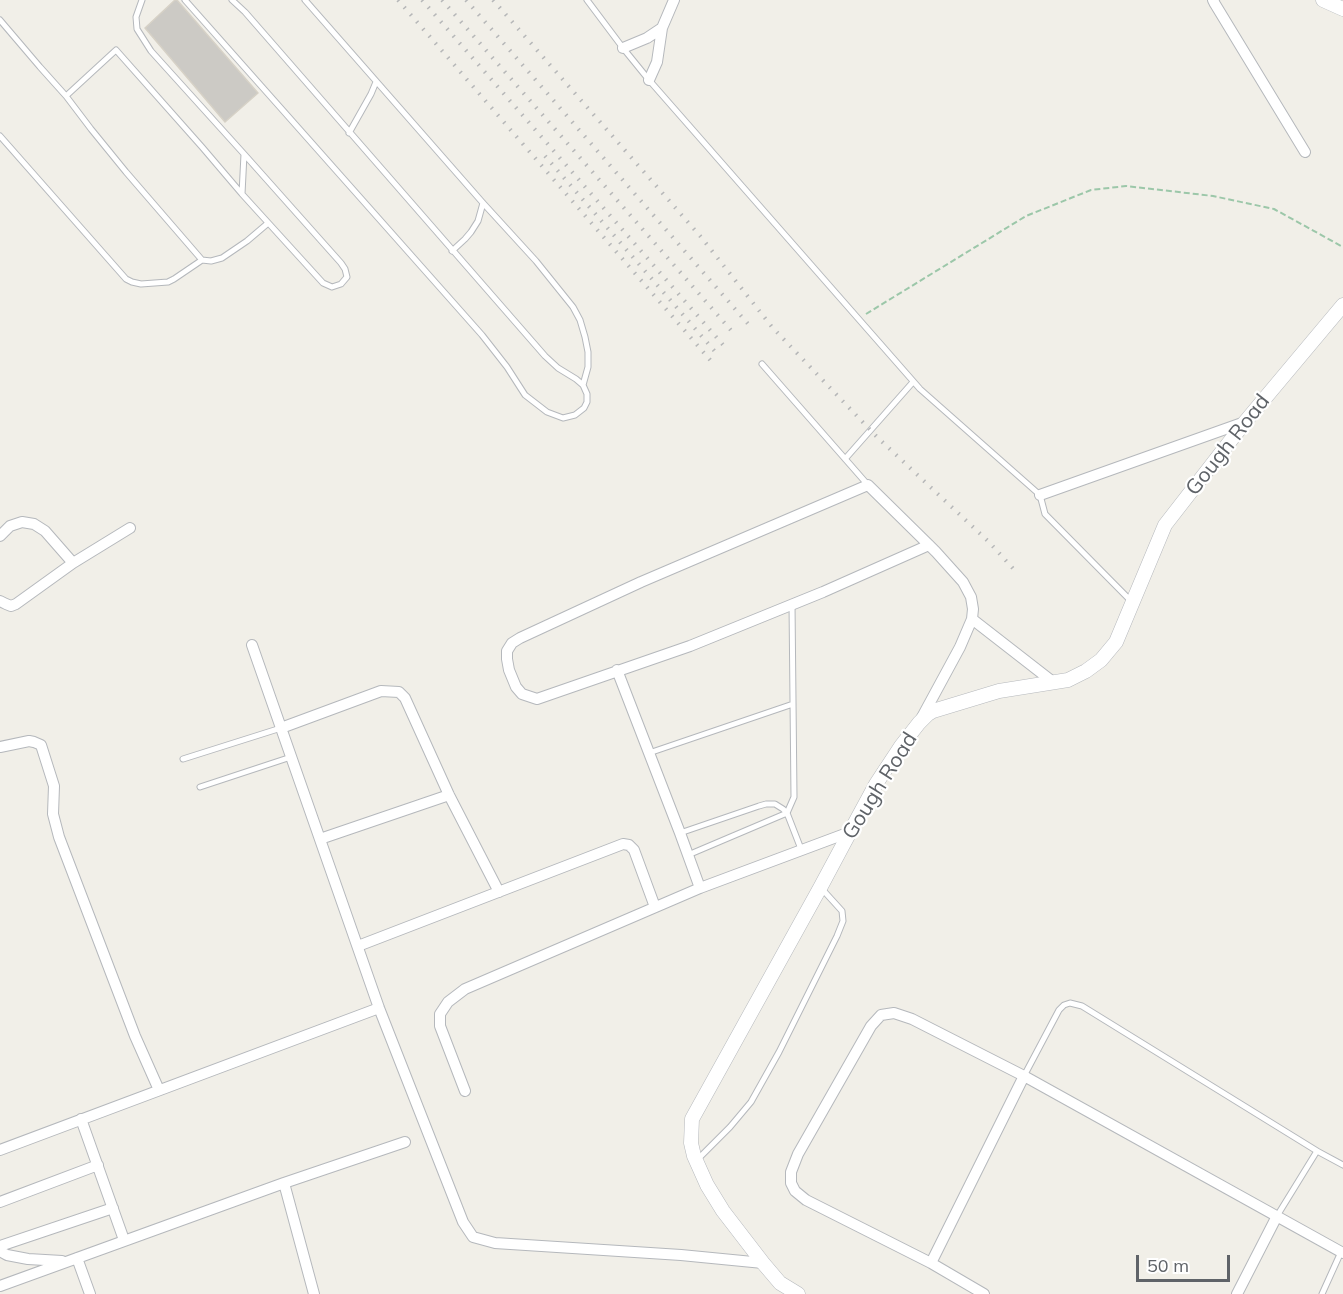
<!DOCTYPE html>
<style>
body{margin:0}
#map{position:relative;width:1343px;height:1294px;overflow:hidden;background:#f1efe8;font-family:Mulish,sans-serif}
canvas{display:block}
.scale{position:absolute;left:1136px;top:1255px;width:94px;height:27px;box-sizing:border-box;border:3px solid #5f6368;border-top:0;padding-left:8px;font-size:18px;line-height:21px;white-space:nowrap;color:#5f6368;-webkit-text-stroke:4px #fff;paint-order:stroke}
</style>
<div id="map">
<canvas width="1343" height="1294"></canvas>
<div class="scale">50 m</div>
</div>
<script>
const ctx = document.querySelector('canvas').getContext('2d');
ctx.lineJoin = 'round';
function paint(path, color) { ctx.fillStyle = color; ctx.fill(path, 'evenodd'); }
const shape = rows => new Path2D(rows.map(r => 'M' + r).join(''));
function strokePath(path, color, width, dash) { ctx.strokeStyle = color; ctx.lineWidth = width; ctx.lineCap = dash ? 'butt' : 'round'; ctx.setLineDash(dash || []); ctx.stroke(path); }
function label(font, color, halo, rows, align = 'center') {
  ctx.font = font + ' Mulish,sans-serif'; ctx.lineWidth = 4.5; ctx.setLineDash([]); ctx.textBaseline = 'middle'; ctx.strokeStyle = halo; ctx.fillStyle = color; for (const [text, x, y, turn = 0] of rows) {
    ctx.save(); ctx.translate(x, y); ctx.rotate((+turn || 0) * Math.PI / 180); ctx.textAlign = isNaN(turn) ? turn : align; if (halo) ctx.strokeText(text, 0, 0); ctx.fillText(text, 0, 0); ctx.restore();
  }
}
const building = shape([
 [175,0,177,0,258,93,225,122,145,28,175,0]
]);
const path = shape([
 [866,314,1026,216,1091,190,1126,186,1213,196,1274,209,1343,247]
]);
const service = shape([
 [142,0,136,17,137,29,151,51,244,154,242,194,323,283,332,287,341,284,347,277,345,269,341,263,244,154],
 [185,0,482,335,507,367,525,395,547,412,563,418,575,415,584,408,587,402,587,394,583,385,576,379,558,368,545,356,245,12,232,0],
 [305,0,483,203,536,261,573,307,580,320,585,337,588,352,588,367,583,385],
 [587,0,623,48,649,80,920,389,1040,495,1045,514,1131,601],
 [0,20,40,67,66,96],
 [349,133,371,94,376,82],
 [0,136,126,279,132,282,141,284,168,282,174,279,202,260],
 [242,194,202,147,116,50,66,96,91,129,126,172,202,260,211,261,222,258,247,241,267,224],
 [452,251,465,239,471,232,478,221,483,203],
 [762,364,868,485],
 [845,459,913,382],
 [649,753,793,704],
 [183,759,281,728],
 [200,787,291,757],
 [680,833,759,806,766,804,775,804,783,809,787,813,801,849],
 [688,855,787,813,794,797,792,604],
 [1024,1076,1059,1010,1064,1005,1070,1003,1082,1006,1317,1151,1343,1165],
 [698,1159,730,1127,751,1102,779,1052,837,936,843,921,842,911,822,889],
 [1277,1216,1317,1151],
 [1322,1294,1341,1252]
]);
const minor = shape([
 [1213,0,1215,4,1305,152],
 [623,48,647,38,662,28],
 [649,80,657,62,662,28,674,0],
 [1040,495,1245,422],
 [0,536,10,526,22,522,34,524,45,531,73,563],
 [0,601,6,604,11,606,16,604,73,563,130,528],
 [972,619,1053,682],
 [252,645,379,1008,463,1222,473,1237,495,1243,681,1255,763,1263],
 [617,670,680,833,700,888],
 [921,719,960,647,972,619,973,609,971,597,963,582,936,552,929,545,868,485,641,582,520,638,512,643,507,651,507,659,509,670,516,687,522,694,537,699,690,646,823,592,929,545],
 [281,728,381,691,399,692,405,698,449,795,499,892],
 [0,747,29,741,34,742,41,745,54,786,53,814,59,837,135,1036,159,1090],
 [320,839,449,795],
 [358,946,623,844,629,845,634,850,655,907],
 [465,1091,440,1026,440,1014,448,1002,465,989,700,888,850,832],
 [81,1119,124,1240],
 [0,1150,379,1008],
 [284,1183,405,1142],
 [0,1202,98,1165],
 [0,1246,113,1208],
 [0,1251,7,1255,28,1259,62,1261],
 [77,1258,90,1294],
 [931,1263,1024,1076],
 [0,1286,284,1183,314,1294],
 [984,1294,931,1263,806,1200,795,1191,791,1183,791,1172,798,1154,871,1026,881,1015,894,1013,912,1019,1024,1076,1343,1253],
 [1237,1294,1277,1216]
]);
const tertiary = shape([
 [1323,0,1343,9],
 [798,1294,780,1283,763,1263,723,1211,707,1185,694,1156,691,1143,692,1119,820,888,850,832,876,784,901,746,919,723,928,714,933,711,999,691,1068,680,1086,671,1101,660,1116,642,1165,525,1245,422,1343,305]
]);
const rail = shape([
 [398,0,711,361],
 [422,0,724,346],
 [442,0,736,336],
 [466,0,749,325],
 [493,0,701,237,772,327,877,437,989,542,1018,574],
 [545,156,718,355]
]);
const streetNames = [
 ["Gough Road",1228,445,-52],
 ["Gough Road",880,786,-58]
];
paint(building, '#cccac5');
strokePath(building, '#d6d1c6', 1.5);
strokePath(service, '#b5b8bc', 7);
strokePath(minor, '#b5b8bc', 12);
strokePath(tertiary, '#b5b8bc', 15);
strokePath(path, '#9cc7a9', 2, [6, 3]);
strokePath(service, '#fff', 5);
strokePath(minor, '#fff', 10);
strokePath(tertiary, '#fff', 14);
strokePath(rail, '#b6b7b8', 4, [1.5, 8]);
label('21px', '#5f6368', '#fff', streetNames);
</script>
